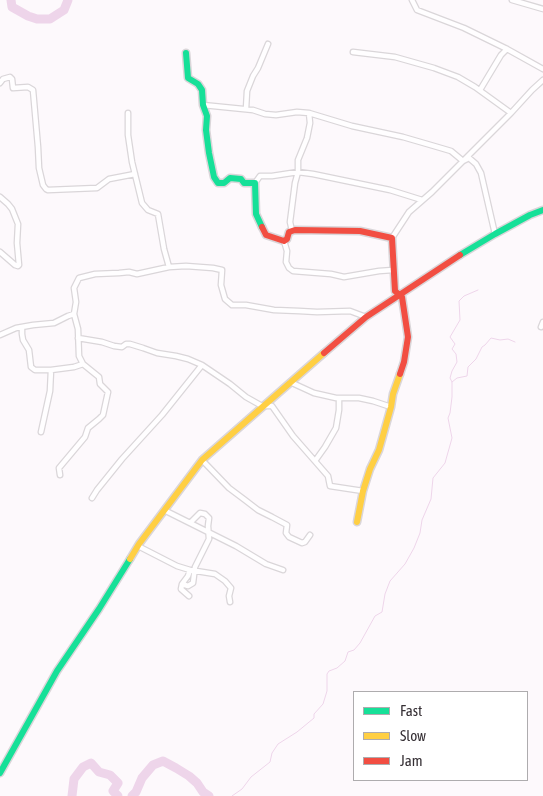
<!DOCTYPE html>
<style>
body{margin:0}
#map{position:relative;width:543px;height:796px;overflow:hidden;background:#fdf9fc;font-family:"Asap Condensed",sans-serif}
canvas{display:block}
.legend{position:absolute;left:353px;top:691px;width:175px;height:90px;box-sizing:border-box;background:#fff;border:1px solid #aeacae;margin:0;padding:6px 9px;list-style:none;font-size:15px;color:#352f34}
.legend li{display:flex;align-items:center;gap:10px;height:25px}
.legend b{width:25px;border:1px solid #aeacae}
</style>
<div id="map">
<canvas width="543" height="796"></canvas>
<ul class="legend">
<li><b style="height:6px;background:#16e098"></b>Fast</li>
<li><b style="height:6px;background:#ffcf43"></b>Slow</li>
<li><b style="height:6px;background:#f24e42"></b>Jam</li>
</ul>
</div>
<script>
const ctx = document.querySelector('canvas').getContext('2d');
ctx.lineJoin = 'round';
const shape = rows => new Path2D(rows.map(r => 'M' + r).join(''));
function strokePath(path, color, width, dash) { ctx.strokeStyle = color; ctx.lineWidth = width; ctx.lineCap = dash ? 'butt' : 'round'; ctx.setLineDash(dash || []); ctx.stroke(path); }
const stream = shape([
 [452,382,457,378,467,376,468,367,476,359,482,347,485,345,491,338,500,340,508,339,515,342],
 [232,796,242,789,251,777,270,762,272,753,278,744,297,732,314,718,314,714,323,704,327,691,327,674,329,671,337,668,345,661,348,652,354,650,360,643,375,616,382,612,385,594,390,581,405,564,414,548,420,533,422,520,431,499,433,478,445,463,452,438,448,418,450,413,452,397,452,382,450,378,452,371,457,362,456,354,452,349,455,344,450,337,460,320,459,301,464,296,478,290]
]);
const river = shape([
 [11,0,12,7,28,16,37,19,50,19,64,10,68,0],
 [72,796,74,779,83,767,91,763,99,772,110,775,118,783,113,791,118,796],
 [132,796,136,792,142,778,153,765,163,761,176,768,189,776,197,783,203,792,209,796]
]);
const street = shape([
 [412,0,417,10,464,28,507,49,543,69],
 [512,0,543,9],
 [353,52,395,57,434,68,458,77,475,87,511,113],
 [0,83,3,79,10,77,12,79,13,88,28,87,33,90,38,147,39,168,43,185,46,189,48,190,97,188,109,179,135,174],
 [480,90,501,55,507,49],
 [203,105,253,110,265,114,276,115,297,112,309,113,352,126,403,137,434,146,451,151,463,161,469,158,476,164,481,173,495,234],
 [246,109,247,91,253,76,258,68,268,44],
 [128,113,128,135,132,162,142,203,148,210,158,214,164,249,169,267],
 [255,183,260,176,272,176,298,172,313,174,390,190,422,200],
 [0,197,8,204,12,209,18,224,17,243,19,265,18,266,15,265,0,252],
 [292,231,290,222,295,183,298,172,298,160,307,138,310,123,309,113],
 [392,238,409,212,432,192,511,113,532,90,543,80],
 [284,241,287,251,286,262,289,268,293,271,331,274,344,277,379,271,393,270],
 [74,314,76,302,74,288,79,278,95,274,119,273,129,272,137,274,169,267,186,266,213,268,222,270,221,285,225,299,232,305,246,305,274,310,299,311,317,312,350,311,366,317],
 [22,327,22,334,23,340,29,350,31,367,35,370,51,370,50,391,41,432],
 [541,327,543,322],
 [0,335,16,328,33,325,54,323,68,316,74,314,78,329,79,356,83,364,99,377,100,384,108,392,103,415,99,419,88,428,85,437,59,468,60,475],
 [78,338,102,342,114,346,122,347,126,344,130,344,143,348,157,353,176,356,188,359,202,365],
 [51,370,74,367,83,364],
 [290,382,314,393,336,398,359,398,373,401,391,407],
 [202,460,229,488,245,500,258,510,272,517,287,525,286,533,289,537,302,543,305,542,310,535],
 [315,461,325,447,336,428,339,410,339,398],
 [92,498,97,490,122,459,162,415,202,365,230,384,246,397,262,406,272,406,293,436,328,476,330,486,363,491],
 [164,510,236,546,266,564,283,570],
 [138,546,177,566,190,570,215,574,225,581,231,588,229,596,230,602],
 [182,584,188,586,193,583,195,567,209,539,208,526,209,518,205,514,200,513,190,523],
 [189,596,181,589,182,584,188,576,190,570]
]);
const fast = shape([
 [186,53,188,78,198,84,202,90,203,105,207,116,206,130,209,153,214,177,218,183,224,183,230,178,241,179,244,183,255,183,256,214,262,227],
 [460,255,495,234,530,215,543,210],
 [0,773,57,671,99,609,130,559]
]);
const slow = shape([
 [357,522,363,491,370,469,379,450,391,407,393,394,400,374],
 [130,559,139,544,202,460,324,353]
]);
const jam = shape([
 [262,227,266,235,284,241,287,239,289,232,295,230,360,231,392,238,395,291,402,297,408,337,404,362,400,374],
 [324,353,366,317,460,255]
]);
strokePath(stream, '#eed5ea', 1);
strokePath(river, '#eed5ea', 9);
strokePath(street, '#dad6d9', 7);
strokePath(fast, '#dad6d9', 9);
strokePath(slow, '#dad6d9', 9);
strokePath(jam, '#dad6d9', 9);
strokePath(street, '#fffeff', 4.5);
strokePath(fast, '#16e098', 6);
strokePath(slow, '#ffcf43', 6);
strokePath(jam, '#f24e42', 6);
</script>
